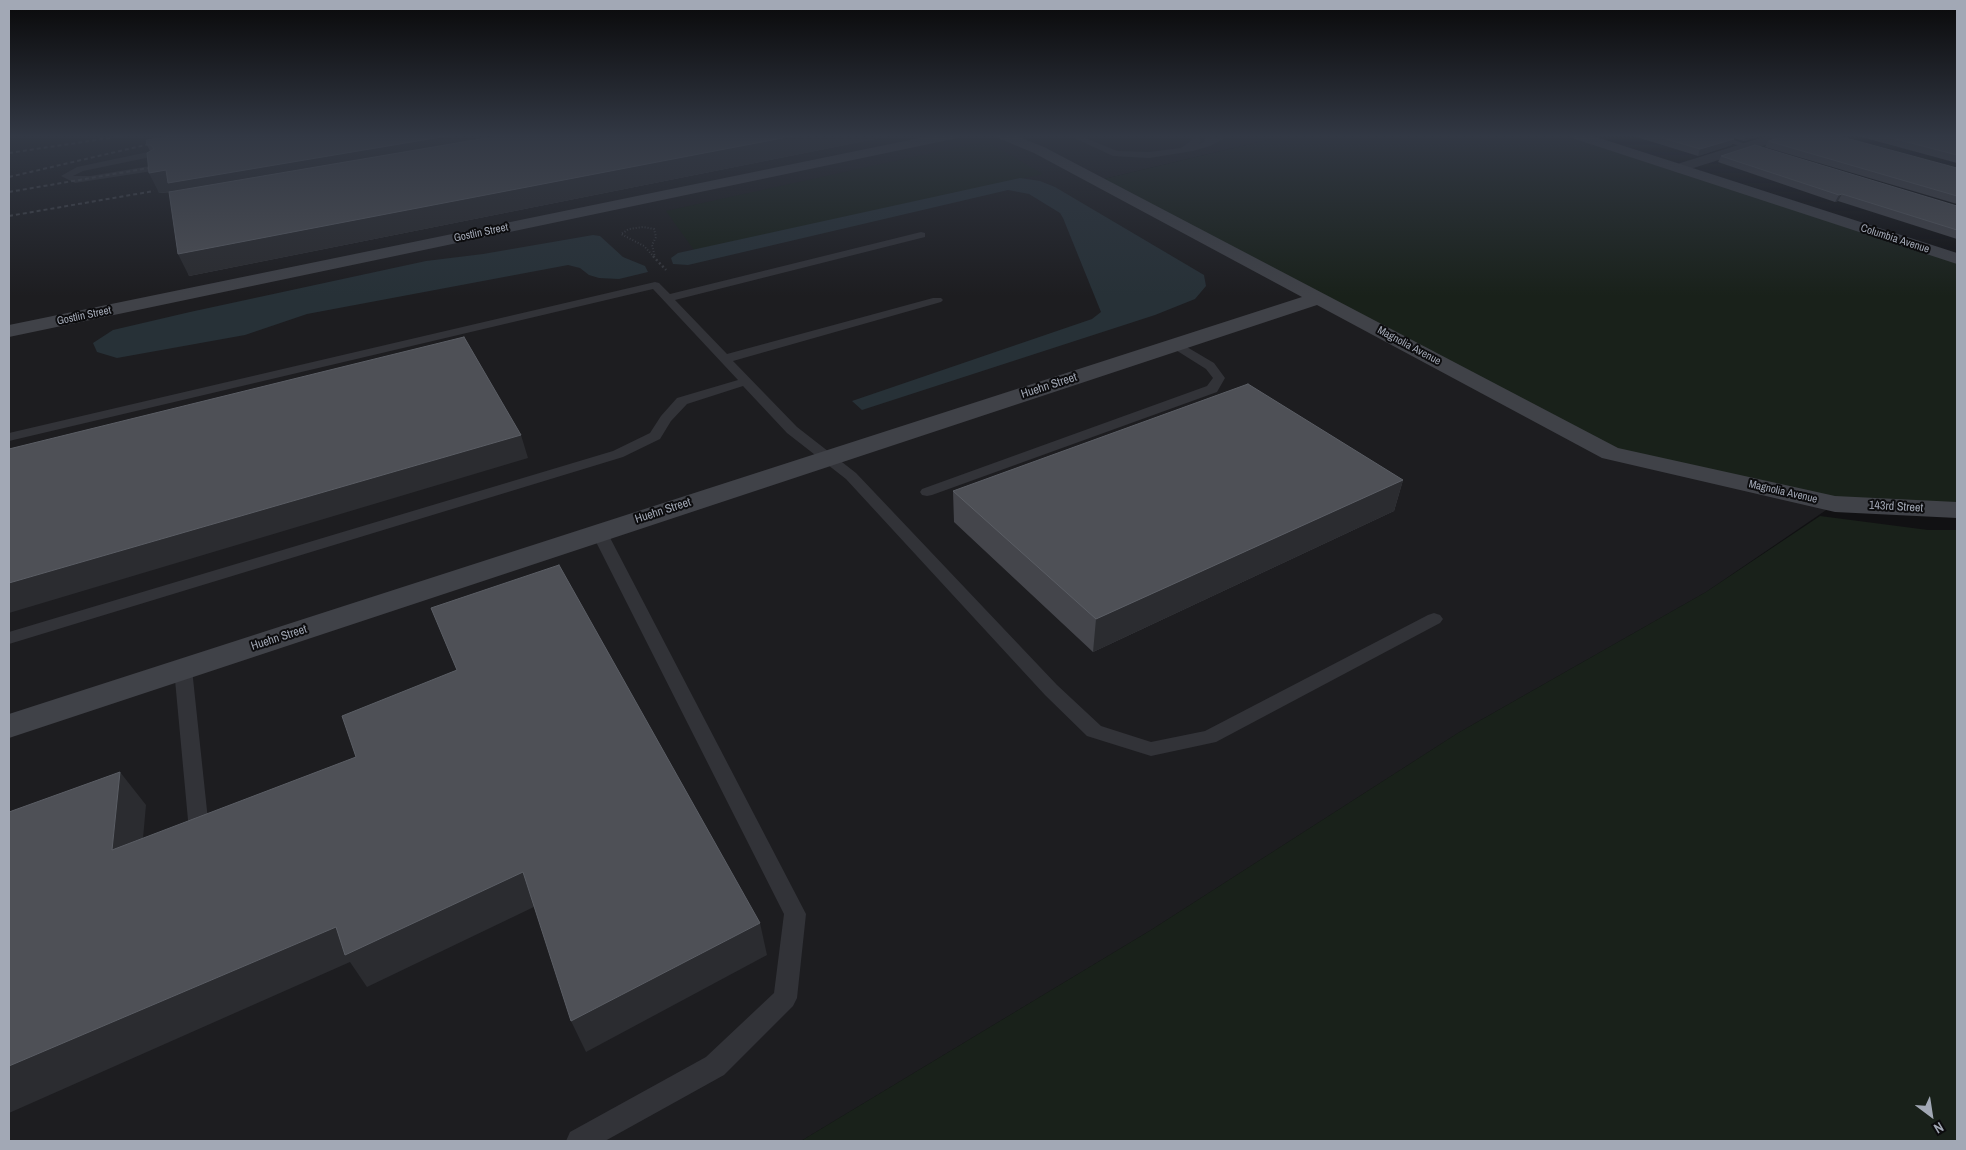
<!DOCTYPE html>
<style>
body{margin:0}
#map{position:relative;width:1966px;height:1150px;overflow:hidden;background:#111113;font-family:"Archivo Narrow",sans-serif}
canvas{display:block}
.frame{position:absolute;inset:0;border:10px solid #a2a8b5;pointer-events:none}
.north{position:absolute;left:1906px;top:1090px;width:50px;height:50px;-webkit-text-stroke:4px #0c0c0e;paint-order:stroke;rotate:149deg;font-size:14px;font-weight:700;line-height:20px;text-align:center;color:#a2a8b5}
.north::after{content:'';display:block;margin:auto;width:18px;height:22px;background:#a2a8b5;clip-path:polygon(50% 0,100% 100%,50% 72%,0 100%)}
</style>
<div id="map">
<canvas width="1966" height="1150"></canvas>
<div class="frame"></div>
<div class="north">N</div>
</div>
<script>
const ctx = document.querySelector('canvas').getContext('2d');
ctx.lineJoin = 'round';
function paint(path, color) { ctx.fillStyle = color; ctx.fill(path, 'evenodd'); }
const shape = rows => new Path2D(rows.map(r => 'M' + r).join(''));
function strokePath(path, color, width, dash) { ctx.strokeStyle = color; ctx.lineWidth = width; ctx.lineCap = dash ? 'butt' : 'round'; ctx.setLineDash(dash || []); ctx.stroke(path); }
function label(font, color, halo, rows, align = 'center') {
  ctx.font = font + ' "Archivo Narrow",sans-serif'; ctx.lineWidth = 4; ctx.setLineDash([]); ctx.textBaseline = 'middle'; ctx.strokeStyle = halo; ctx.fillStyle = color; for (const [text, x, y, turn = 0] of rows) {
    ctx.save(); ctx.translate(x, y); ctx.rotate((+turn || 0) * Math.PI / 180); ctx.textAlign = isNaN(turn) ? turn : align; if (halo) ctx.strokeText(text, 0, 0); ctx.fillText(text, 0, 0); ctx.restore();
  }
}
const built = shape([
 [9,135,1288,135,1096,181,1835,504,1706,592,1458,733,1151,930,801,1141,9,1141]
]);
const green = shape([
 [1288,135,1577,135,1957,259,1957,510,1835,504,1610,453,1095,181],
 [986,141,1043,174,694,250,666,211],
 [1820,516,1928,530,1957,530,1957,1141,801,1141,1151,930,1458,733,1706,592]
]);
const water = shape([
 [1020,178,1040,181,1055,187,1204,275,1206,286,1195,299,1155,315,862,410,852,401,1092,319,1101,312,1063,218,1060,213,1029,194,1008,190,688,265,673,264,671,258,678,253],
 [593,235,600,236,623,257,645,266,648,272,619,279,599,278,589,275,580,268,568,265,307,314,245,335,117,358,97,352,93,343,113,330,190,312,426,261,483,254]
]);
const pathFar1 = shape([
 [654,257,644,246,621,234,629,229,643,227,654,229,656,237,652,245,655,257]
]);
const path = shape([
 [653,256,666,270]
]);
const lane = shape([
 [1068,135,1078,135,1117,151,1149,152,1181,148,1192,140,1189,135,1197,135,1201,141,1199,144,1204,142,1206,135,1214,135,1215,137,1221,135,1231,135,1210,146,1193,151,1149,158,1113,156,1068,135],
 [1705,135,1717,135,1766,150,1762,153,1705,135],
 [167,148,170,149,170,153,83,171,73,176,90,176,156,165,161,168,159,170,75,183,61,176,77,167,167,148],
 [921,232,925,233,925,237,675,300,727,354,933,298,941,298,943,300,941,302,733,361,797,427,856,473,1057,685,1101,726,1151,742,1205,731,1428,615,1434,613,1440,615,1443,619,1440,623,1216,742,1151,756,1087,736,1045,695,846,479,787,433,743,386,687,404,671,421,660,439,623,457,9,644,9,632,613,451,650,433,661,416,677,398,738,380,653,289,9,441,9,433,655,282,659,283,670,294,921,232],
 [1175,340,1214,363,1225,378,1217,392,932,495,927,496,922,495,920,492,922,489,1207,386,1213,378,1206,369,1171,347,1169,344,1171,341,1175,340],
 [599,527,604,529,607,532,806,914,797,998,793,1006,724,1075,605,1141,566,1141,570,1132,706,1057,774,993,784,914,591,532,594,529,599,527],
 [183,663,189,665,192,669,208,820,205,826,198,828,191,826,188,820,174,669,177,665,183,663]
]);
const street = shape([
 [1770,135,1790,135,1788,138,1684,171,1679,173,1674,171,1671,168,1674,165,1770,135]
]);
const secondary = shape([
 [934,135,960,135,958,138,953,139,9,337,9,325,934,135],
 [996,135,1014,135,1044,147,1618,448,1835,496,1957,502,1957,518,1835,512,1602,458,1317,305,9,738,9,714,1302,297,1034,153,998,138,996,135],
 [1570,135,1590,135,1957,253,1957,264,1572,138,1570,135]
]);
const rail = shape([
 [9,153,130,135],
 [9,177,188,135],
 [9,192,149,168],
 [9,216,154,191]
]);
const wall = shape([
 [180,135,895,135,189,276,172,192,159,193,150,151,147,145],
 [1630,135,1720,135,1734,139,1732,145,1698,156],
 [1722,135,1765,135,1744,141],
 [1854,135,1957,135,1957,163],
 [1768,141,1957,168,1957,204,1765,147],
 [1721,156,1957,206,1957,239,1838,201,1835,202,1718,162],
 [1403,480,1394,511,1093,652,954,522,953,491]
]);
const shadedWall = shape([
 [453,135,566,135,178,203,172,191,159,193,149,173,166,170],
 [798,135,895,135,189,276,178,254],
 [1747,135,1765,135,1744,141],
 [1734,139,1732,145,1698,156,1700,149],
 [1842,194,1838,201,1835,202,1839,195],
 [521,435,528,458,9,613,9,583],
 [1403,480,1394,511,1093,652,1096,619],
 [120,772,146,805,139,883,112,850],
 [523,872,538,905,367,987,350,962,9,1113,9,1066,336,927],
 [760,923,767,955,586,1052,571,1021]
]);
const building = shape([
 [180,135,453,135,168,183,166,170,149,173,147,153,154,149,151,145,147,145,146,140,180,135],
 [504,135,798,135,178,254,169,192,504,135],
 [1653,135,1720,135,1734,139,1700,149,1653,135],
 [1788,135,1835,135,1957,168,1957,196,1768,141,1788,135],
 [1880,135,1957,135,1957,155,1880,135],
 [1755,145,1957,206,1957,230,1842,194,1839,195,1721,156,1755,145],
 [464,337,521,435,9,583,9,449,464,337],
 [1248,384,1403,480,1096,619,953,491,1248,384],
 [559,565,760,923,571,1021,523,872,345,955,336,927,9,1066,9,812,120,772,112,850,356,757,342,716,457,670,431,608,559,565]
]);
const farStreetnames = [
 ["Gostlin Street",481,233,-12],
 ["Columbia Avenue",1895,239,18],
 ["Gostlin Street",84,316,-12],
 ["Magnolia Avenue",1409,346,28],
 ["Magnolia Avenue",1783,492,13]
];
const streetNames = [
 ["Huehn Street",1049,386,-18],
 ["143rd Street",1896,507,3],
 ["Huehn Street",663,511,-18],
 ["Huehn Street",279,638,-18]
];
paint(built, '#1d1d20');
paint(green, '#19211a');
paint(water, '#273137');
strokePath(pathFar1, '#383a3f', 2, [1, 2]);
strokePath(path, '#383a3f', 2.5, [2, 2.5]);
paint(lane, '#323338');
paint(street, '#323338');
paint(secondary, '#404248');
strokePath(rail, '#45474d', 2, [4, 3]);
paint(wall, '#44454b');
paint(shadedWall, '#2b2c30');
paint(building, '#4e5056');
strokePath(building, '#5b5e65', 1);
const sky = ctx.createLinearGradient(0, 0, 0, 296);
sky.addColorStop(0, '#09090a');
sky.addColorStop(0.46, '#323844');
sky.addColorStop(1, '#32384400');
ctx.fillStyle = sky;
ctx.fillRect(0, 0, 1966, 296);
label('11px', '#a2a8b5', '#0c0c0e', farStreetnames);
label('12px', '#a2a8b5', '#0c0c0e', streetNames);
</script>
